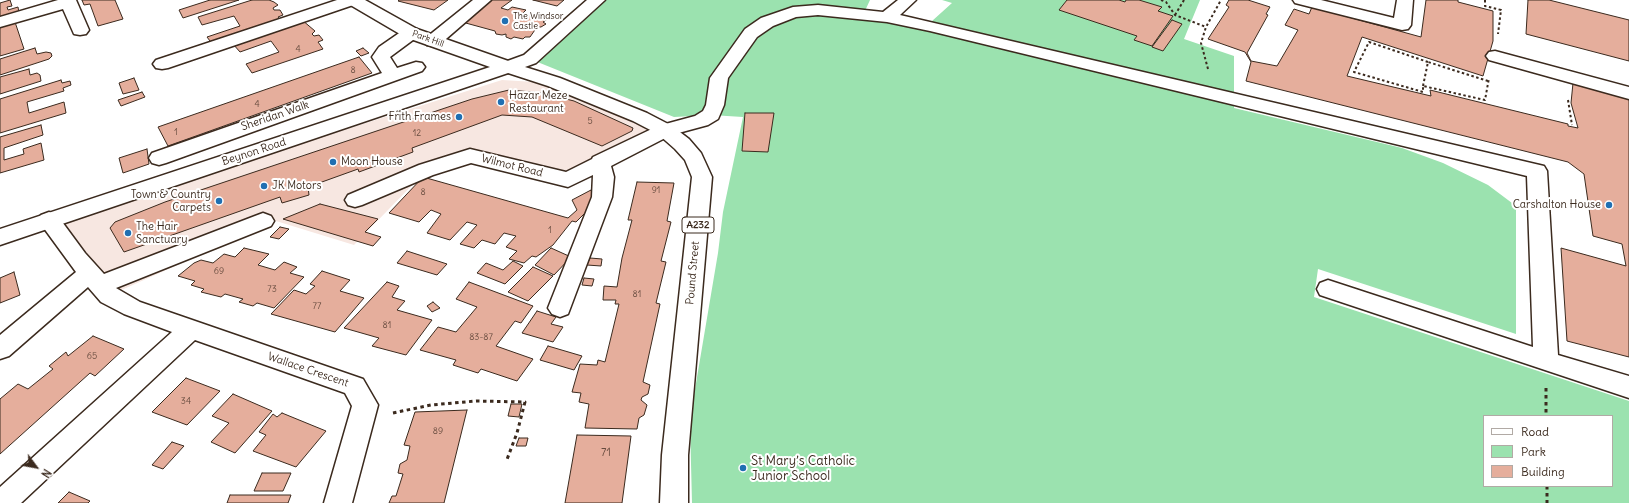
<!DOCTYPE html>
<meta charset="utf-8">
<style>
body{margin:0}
#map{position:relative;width:1629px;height:503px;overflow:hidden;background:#fff;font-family:Delius,sans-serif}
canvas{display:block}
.legend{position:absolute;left:1483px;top:415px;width:130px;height:72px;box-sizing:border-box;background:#fff;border:1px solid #b1aaa5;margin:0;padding:5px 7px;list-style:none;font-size:12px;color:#3b2a1e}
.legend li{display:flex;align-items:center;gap:8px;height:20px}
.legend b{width:20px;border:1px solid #b1aaa5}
.north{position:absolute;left:16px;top:447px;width:40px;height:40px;-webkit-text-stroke:3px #fff;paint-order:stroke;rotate:122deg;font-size:11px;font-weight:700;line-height:16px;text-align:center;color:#3b2a1e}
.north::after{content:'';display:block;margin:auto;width:14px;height:18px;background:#3b2a1e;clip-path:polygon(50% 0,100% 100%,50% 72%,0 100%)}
</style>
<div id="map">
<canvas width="1629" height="503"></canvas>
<ul class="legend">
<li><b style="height:5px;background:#fff"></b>Road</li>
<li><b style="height:11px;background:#9be2af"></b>Park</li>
<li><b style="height:11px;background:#e5ae9c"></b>Building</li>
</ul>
<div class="north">N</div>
</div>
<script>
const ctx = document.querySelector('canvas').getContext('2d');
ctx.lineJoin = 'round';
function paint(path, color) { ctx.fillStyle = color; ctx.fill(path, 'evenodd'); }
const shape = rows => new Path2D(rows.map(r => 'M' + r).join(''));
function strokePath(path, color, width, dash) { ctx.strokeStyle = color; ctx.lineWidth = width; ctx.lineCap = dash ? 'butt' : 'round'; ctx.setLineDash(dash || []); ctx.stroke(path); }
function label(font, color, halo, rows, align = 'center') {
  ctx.font = font + ' Delius,sans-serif'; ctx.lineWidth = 4; ctx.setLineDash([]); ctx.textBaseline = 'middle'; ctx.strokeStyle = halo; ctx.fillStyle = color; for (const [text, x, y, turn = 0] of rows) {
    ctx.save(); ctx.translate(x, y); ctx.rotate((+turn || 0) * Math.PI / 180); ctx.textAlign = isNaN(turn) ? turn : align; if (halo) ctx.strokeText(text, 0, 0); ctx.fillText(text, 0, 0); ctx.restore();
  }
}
const built = shape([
 [502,80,535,82,592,102,649,130,566,176,471,152,422,175,354,245,276,221,117,292,63,223,192,178]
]);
const green = shape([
 [602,0,870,0,864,13,922,30,952,3,942,0,1200,0,1184,39,1234,56,1234,108,1402,148,1443,163,1488,185,1516,206,1516,334,1318,269,1314,297,1629,401,1629,503,692,503,690,424,694,395,718,253,723,212,743,117,711,115,674,117,530,59],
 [1484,416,1612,416,1612,486,1484,486]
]);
const building = shape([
 [10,0,12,6,7,7,8,10,18,7,19,13,0,19,0,3,10,0],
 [82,0,115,0,123,19,98,26,90,4,84,5,82,0],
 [210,0,239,0,183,18,179,10,210,0],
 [252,0,269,0,274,2,278,5,273,8,274,10,280,10,283,15,278,17,282,22,213,45,207,37,240,26,234,16,202,25,198,17,252,0],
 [399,0,448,0,434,10,398,1,399,0],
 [488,0,512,0,501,8,508,10,512,7,526,10,522,14,529,16,532,13,546,16,543,18,548,19,543,22,546,24,541,27,537,27,530,37,525,37,523,39,514,37,511,39,506,37,506,34,502,35,496,34,495,31,462,22,488,0],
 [533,0,564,0,557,6,533,0],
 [1067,0,1119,0,1125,2,1126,0,1139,0,1162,7,1158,11,1173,16,1152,46,1134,40,1137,36,1059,10,1067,0],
 [1229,0,1248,0,1270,7,1266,14,1268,15,1247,53,1251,61,1277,66,1298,30,1285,25,1294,9,1309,14,1312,7,1421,37,1426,0,1458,0,1458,2,1493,11,1493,41,1483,76,1362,37,1347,76,1431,96,1430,90,1568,124,1568,126,1578,128,1571,103,1573,83,1629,97,1629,357,1567,341,1561,248,1626,266,1622,244,1593,236,1584,174,1568,162,1246,81,1251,62,1245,52,1208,39,1229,7,1226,5,1229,0],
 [1528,0,1549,0,1629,20,1629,61,1526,34,1528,0],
 [302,20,315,31,312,34,314,36,319,35,323,40,318,42,323,49,252,73,246,64,279,52,271,41,240,52,233,44,302,20],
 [1172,20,1182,24,1163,51,1152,47,1172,20],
 [15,22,24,49,0,56,0,26,15,22],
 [35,48,37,54,46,52,51,53,52,56,49,59,0,75,0,59,35,48],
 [363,48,369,53,361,56,356,51,363,48],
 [359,57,372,73,168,146,158,127,359,57],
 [29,69,30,75,37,73,40,75,41,81,0,94,0,77,29,69],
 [134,78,139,90,123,94,119,83,134,78],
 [61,80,62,83,70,81,71,85,63,88,64,91,27,102,29,113,64,102,66,113,0,133,0,99,61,80],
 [509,90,543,93,574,101,633,128,632,131,602,146,532,117,502,115,412,148,413,152,359,172,358,169,308,187,309,195,282,203,280,197,124,252,110,228,115,222,165,202,472,99,509,90],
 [142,92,145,97,121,106,118,100,142,92],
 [745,113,774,113,768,152,742,151,745,113],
 [41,125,43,135,4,148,4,160,24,154,23,149,41,143,44,160,0,173,0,137,41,125],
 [147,149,149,164,123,173,119,158,147,149],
 [423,177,568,218,577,210,572,200,591,190,595,203,576,222,572,221,553,245,536,257,532,256,524,263,509,259,517,251,506,247,516,236,504,233,495,244,482,240,474,248,460,244,477,225,467,222,450,240,427,233,441,214,431,210,419,222,389,213,423,177],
 [637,182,674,183,667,221,671,222,661,261,666,262,656,303,660,304,643,382,650,385,648,394,642,397,641,400,647,405,644,415,639,418,637,429,585,428,589,404,579,402,581,393,572,392,580,364,597,365,598,360,605,362,619,304,615,304,616,300,603,300,604,286,617,287,622,258,632,220,628,220,637,182],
 [320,204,378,219,365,232,381,237,373,246,283,219,320,204],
 [280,227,289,229,279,239,270,237,280,227],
 [244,248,269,254,258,265,275,270,284,262,297,267,290,273,304,277,274,308,257,303,253,306,239,302,243,299,225,294,221,297,201,292,204,289,191,285,195,281,178,276,194,263,201,260,213,263,224,254,235,257,244,248],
 [551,248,571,257,554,275,535,265,551,248],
 [407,251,447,264,437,275,397,263,407,251],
 [590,258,602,259,601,266,587,265,590,258],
 [513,261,523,266,505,284,477,273,486,263,503,270,513,261],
 [533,267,553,276,528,301,508,292,533,267],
 [322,271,350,280,340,291,364,298,335,332,271,314,294,290,306,294,315,286,310,284,322,271],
 [14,272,20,295,0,303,0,278,14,272],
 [584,278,594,279,592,286,582,285,584,278],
 [387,282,399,286,392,297,405,301,397,310,432,320,406,355,372,346,379,338,344,328,387,282],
 [469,282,533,306,521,323,515,321,496,346,533,359,517,381,481,369,478,373,453,365,456,360,420,350,438,327,456,332,477,307,456,299,469,282],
 [433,302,440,308,432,312,427,306,433,302],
 [537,311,556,317,551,324,563,327,553,342,522,333,537,311],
 [93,336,124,349,95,376,90,373,0,454,0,399,18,384,28,389,53,369,49,366,66,352,68,356,93,336],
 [548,346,582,356,574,370,540,360,548,346],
 [186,378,220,391,187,425,152,412,186,378],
 [233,394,272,411,235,453,211,442,229,423,212,416,233,394],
 [511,404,522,404,519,417,508,416,511,404],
 [467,410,444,503,389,503,392,496,396,496,403,474,398,473,400,464,407,460,410,446,404,445,415,412,467,410],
 [282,413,326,431,296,467,253,451,266,435,259,432,273,414,277,417,282,413],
 [577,435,631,436,622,503,565,503,577,435],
 [519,438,528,438,526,446,516,446,519,438],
 [172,442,184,446,163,469,152,465,172,442],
 [262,473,291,473,283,491,254,491,262,473],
 [69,492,90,501,88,503,58,503,69,492],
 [230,495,291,495,288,503,227,503,230,495]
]);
const pathFar1 = shape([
 [1161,0,1166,2,1175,15,1206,27],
 [1485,0,1485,6,1501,10,1498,34],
 [1175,15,1184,0],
 [1428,62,1369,42,1354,72,1423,92,1423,86,1485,100,1489,78],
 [1208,69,1201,43,1206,27,1221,0],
 [1423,86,1428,62,1488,81],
 [1568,100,1572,125]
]);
const path = shape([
 [1546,388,1546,416],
 [393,413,431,405,476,401,525,402,517,433,506,462],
 [1547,486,1547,503]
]);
const minor = shape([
 [58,0,76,0,89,30,86,34,80,35,74,34,63,9,0,27,0,17,58,0],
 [337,0,361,0,359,3,168,68,162,69,156,68,153,64,156,60,337,0],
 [473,0,491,0,439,45,433,46,427,45,424,41,427,37,473,0],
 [898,0,916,0,900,15,1544,166,1547,171,1558,355,1629,376,1629,398,1320,295,1317,289,1320,283,1328,280,1533,347,1527,176,930,31,887,22,818,15,796,17,773,26,757,37,728,78,724,105,718,119,708,125,671,135,611,166,614,177,612,197,568,314,560,317,552,314,548,308,592,197,593,175,568,187,471,163,433,175,362,205,355,207,348,205,345,200,348,195,419,165,470,149,566,172,592,159,593,157,658,126,695,116,703,111,706,105,710,78,745,29,761,18,793,7,818,5,883,12,898,0],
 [1293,0,1321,0,1394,18,1397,0,1413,0,1411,25,1408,29,1402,30,1295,3,1293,0],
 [411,28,417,29,420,33,417,37,390,57,397,68,416,62,422,63,425,67,422,71,166,163,159,165,152,163,149,158,152,153,382,73,372,57,379,47,405,29,411,28],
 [1495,51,1629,87,1629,99,1489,60,1486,56,1489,52,1495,51],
 [49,212,57,215,85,253,104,274,255,216,263,213,271,216,274,221,271,226,116,288,140,302,363,379,378,405,352,503,324,503,352,406,345,393,195,340,21,503,0,503,0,487,172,332,124,314,101,302,88,287,9,356,0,359,0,335,76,272,38,220,41,215,49,212]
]);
const major = shape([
 [345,0,365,0,417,29,514,63,517,67,514,71,0,245,0,229,490,67,405,37,347,3,345,0]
]);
const highway = shape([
 [587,0,605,0,536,63,525,67,560,78,647,113,672,126,689,139,701,153,712,177,688,455,688,503,660,503,662,455,692,177,685,160,675,149,658,134,633,121,548,86,502,71,499,67,502,63,524,55,587,0]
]);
const markers = [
 [505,21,4,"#1f6fb2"],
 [501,102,4,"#1f6fb2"],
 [459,117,4,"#1f6fb2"],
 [333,162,4,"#1f6fb2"],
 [264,186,4,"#1f6fb2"],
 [219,201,4,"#1f6fb2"],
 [1609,205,4,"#1f6fb2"],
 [128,233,4,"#1f6fb2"],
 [743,468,4,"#1f6fb2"]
];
const farPoinames = [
 ["The Windsor",513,16],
 ["Castle",513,26]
];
const farStreetnames = [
 ["Park Hill",428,39,20]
];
const numberNames = [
 ["4",298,49],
 ["8",353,70],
 ["4",257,104],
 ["5",590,121],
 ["1",176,132],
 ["12",417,133],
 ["91",656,190],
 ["8",423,192],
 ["1",550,230],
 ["69",219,271],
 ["73",272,289],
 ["81",637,294],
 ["77",317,306],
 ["81",387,325],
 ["83-87",481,337],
 ["65",92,356],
 ["34",186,401],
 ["89",438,431]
];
const shields = [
 [698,225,32]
];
const shieldNames = [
 ["A232",698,225]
];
const poiNames = [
 ["Hazar Meze",509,96],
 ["Restaurant",509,109],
 ["Frith Frames",451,117,"right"],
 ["Moon House",341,162],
 ["JK Motors",272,186],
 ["Town & Country",211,195,"right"],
 ["Carpets",211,208,"right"],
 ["Carshalton House",1601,205,"right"],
 ["The Hair",136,227],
 ["Sanctuary",136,240]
];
const streetNames = [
 ["Sheridan Walk",275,116,-19],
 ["Beynon Road",254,152,-18],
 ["Wilmot Road",512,166,14],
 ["Pound Street",693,273,-85],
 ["Wallace Crescent",308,370,19]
];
const nearNumbernames = [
 ["71",606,453]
];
const nearPoinames = [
 ["St Mary’s Catholic",751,461],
 ["Junior School",751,476]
];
paint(built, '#f7e7e1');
paint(green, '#9be2af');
paint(building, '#e5ae9c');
strokePath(building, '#3b2a1e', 1);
strokePath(minor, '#3b2a1e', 3);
strokePath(major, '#3b2a1e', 3);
strokePath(highway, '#3b2a1e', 3);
strokePath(pathFar1, '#3b2a1e', 2, [2.5, 2.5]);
strokePath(path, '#3b2a1e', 3, [3.5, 3.5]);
paint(minor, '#fff');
paint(major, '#fff');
paint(highway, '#fff');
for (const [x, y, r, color] of markers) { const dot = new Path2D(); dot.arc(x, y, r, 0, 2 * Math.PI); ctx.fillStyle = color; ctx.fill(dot); strokePath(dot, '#fff', 1.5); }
label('9px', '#3b2a1e', '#fff', farPoinames, 'left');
label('9px', '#3b2a1e', '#fff', farStreetnames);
label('9px', '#664b3e', null, numberNames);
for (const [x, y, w] of shields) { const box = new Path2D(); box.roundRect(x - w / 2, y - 8, w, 16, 3); ctx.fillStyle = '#fff'; ctx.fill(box); strokePath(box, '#3b2a1e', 1); }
label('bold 10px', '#3b2a1e', null, shieldNames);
label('11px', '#3b2a1e', '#fff', poiNames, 'left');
label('11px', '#3b2a1e', '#fff', streetNames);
label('11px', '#664b3e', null, nearNumbernames);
label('13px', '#3b2a1e', '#fff', nearPoinames, 'left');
</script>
